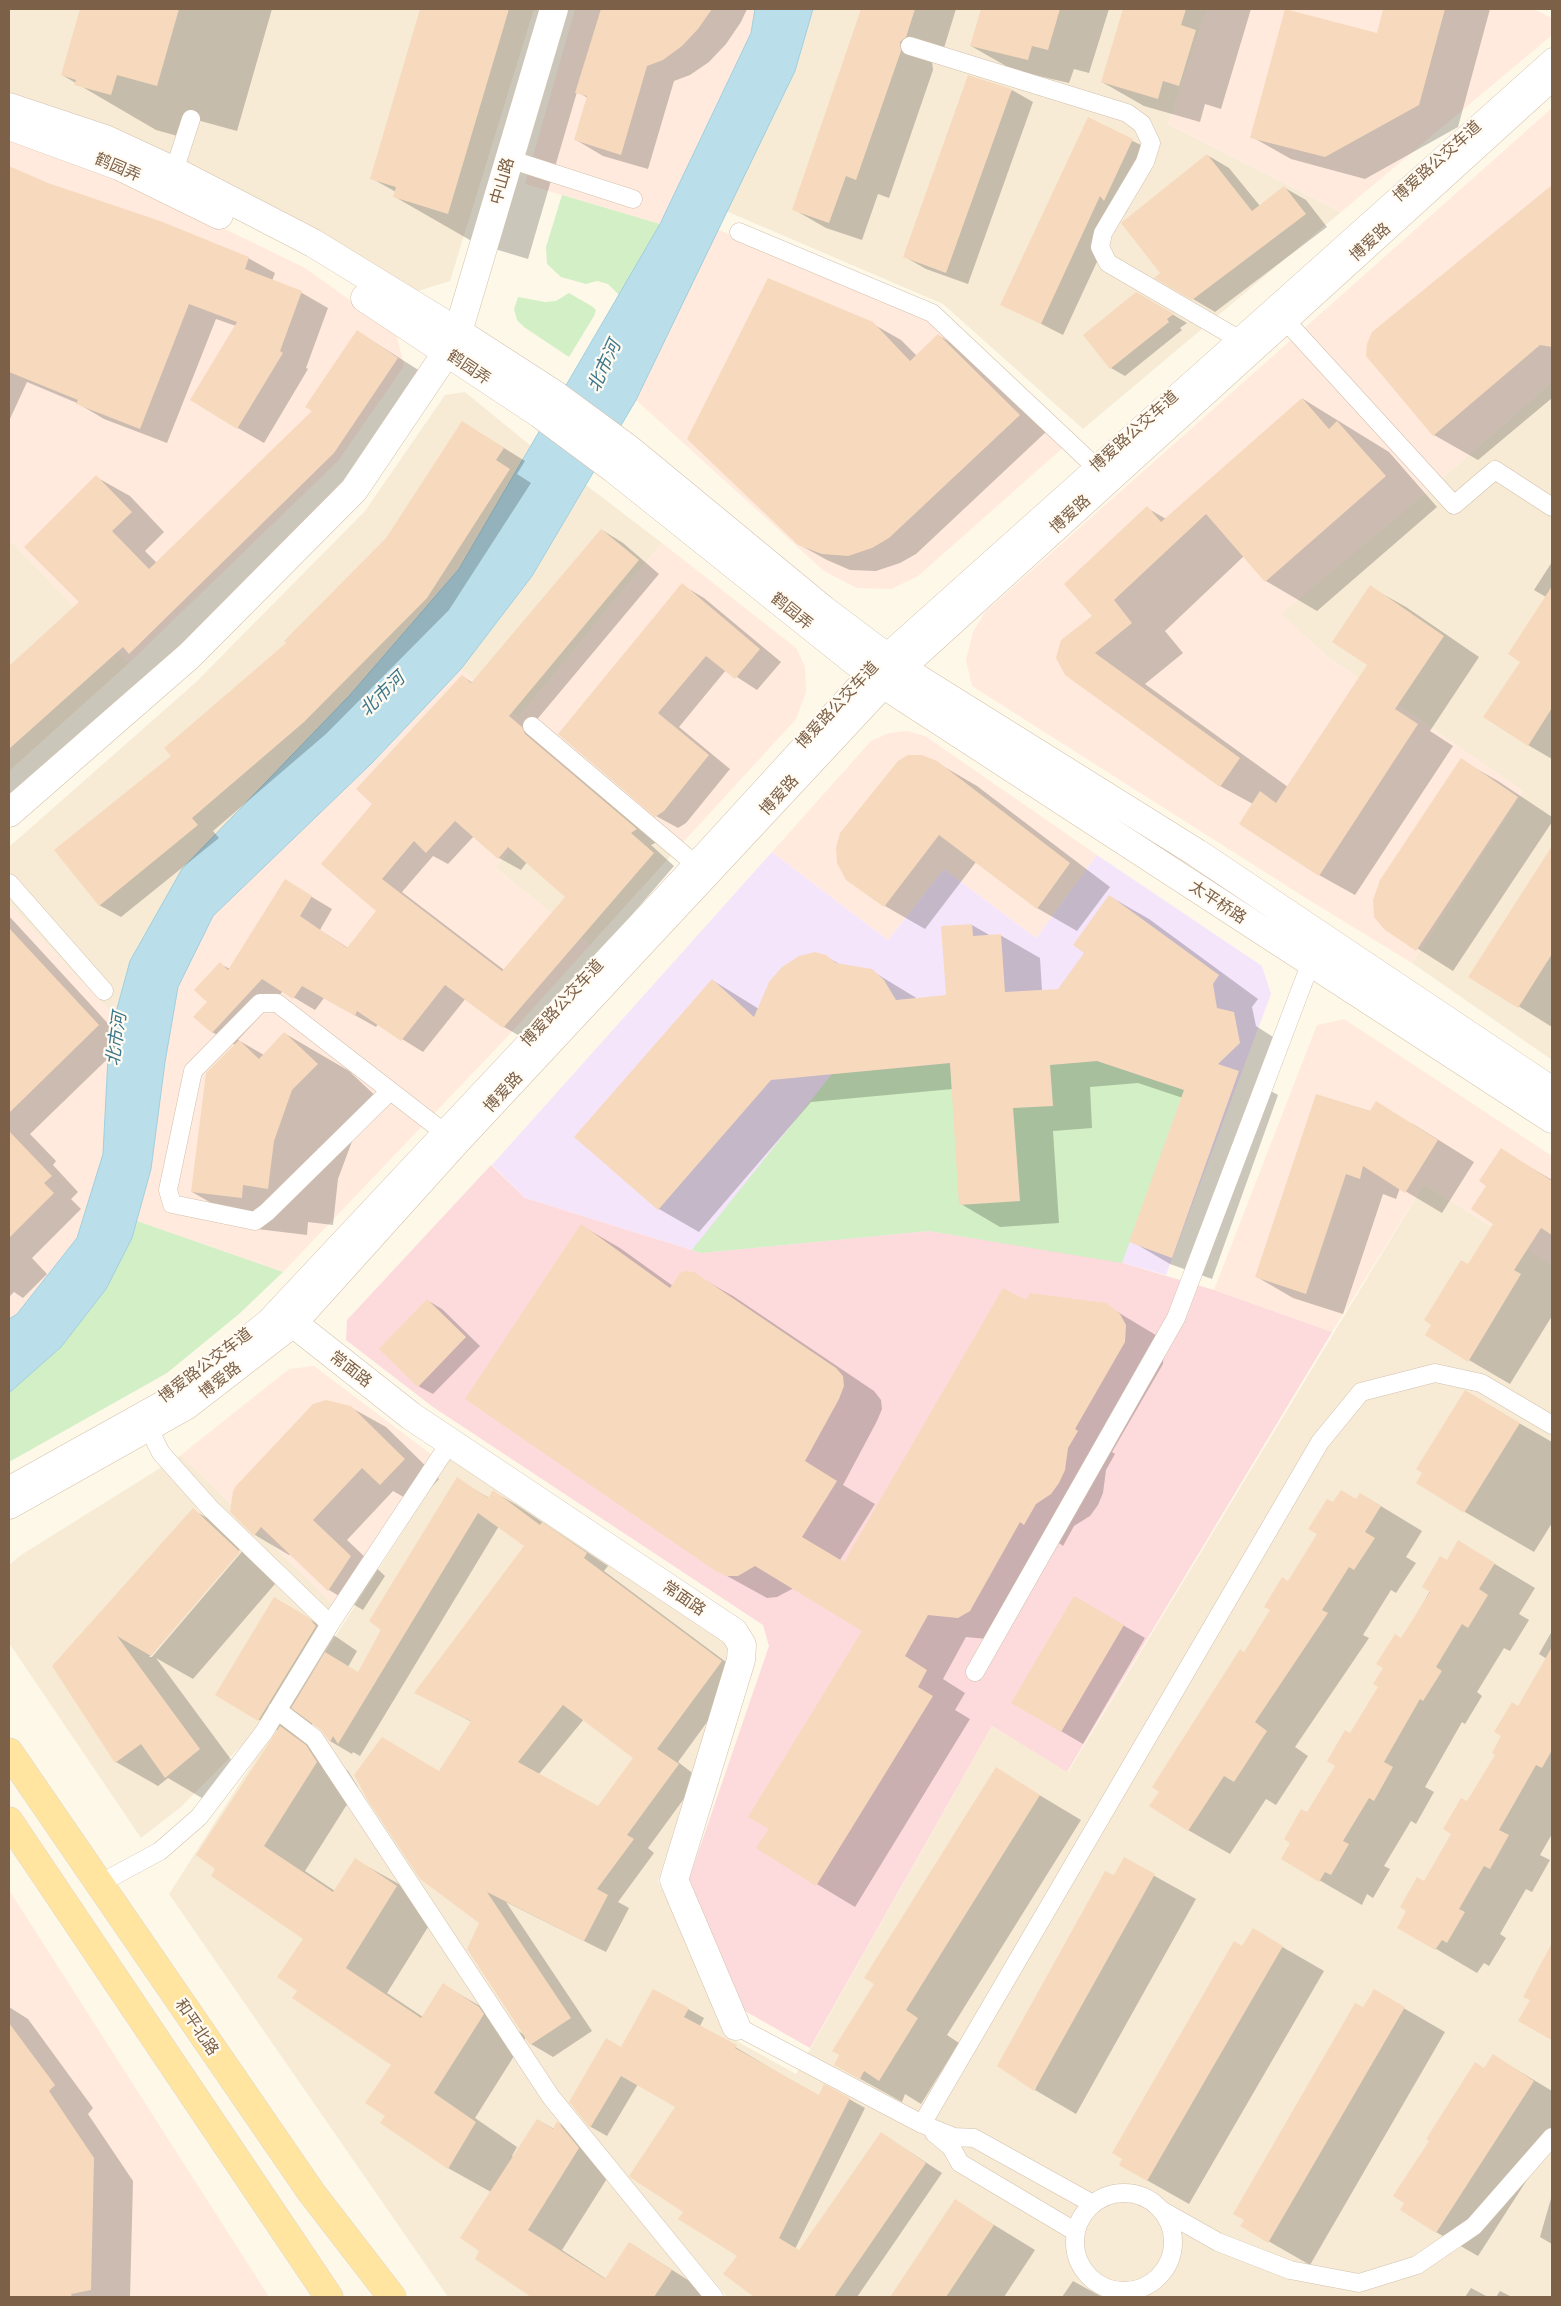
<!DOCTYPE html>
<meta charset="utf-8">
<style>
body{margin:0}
#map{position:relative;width:1561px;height:2306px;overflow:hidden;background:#fef8e9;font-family:"Exo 2",sans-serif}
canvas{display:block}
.frame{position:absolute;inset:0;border:10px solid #7d6048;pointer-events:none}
</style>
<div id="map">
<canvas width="1561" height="2306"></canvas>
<div class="frame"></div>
</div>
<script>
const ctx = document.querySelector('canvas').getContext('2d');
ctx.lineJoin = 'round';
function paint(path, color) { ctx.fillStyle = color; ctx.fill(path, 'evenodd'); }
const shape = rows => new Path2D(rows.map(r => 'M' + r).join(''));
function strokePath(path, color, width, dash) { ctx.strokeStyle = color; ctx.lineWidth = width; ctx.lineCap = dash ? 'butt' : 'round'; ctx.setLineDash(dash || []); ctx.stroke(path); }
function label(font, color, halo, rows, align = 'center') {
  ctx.font = font + ' "Exo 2","Noto Sans SC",sans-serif'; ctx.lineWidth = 4.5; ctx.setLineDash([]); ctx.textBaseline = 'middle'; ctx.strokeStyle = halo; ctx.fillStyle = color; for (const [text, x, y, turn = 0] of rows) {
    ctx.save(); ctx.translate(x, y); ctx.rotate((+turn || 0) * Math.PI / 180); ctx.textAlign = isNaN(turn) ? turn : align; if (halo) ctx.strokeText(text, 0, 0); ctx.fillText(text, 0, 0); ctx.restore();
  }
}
const residential = shape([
 [9,9,534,9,450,281,415,292,9,95],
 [813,9,1207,9,1168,124,1341,212,1083,429,943,304,726,211,795,71],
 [1552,382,1552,1060,1412,963,1523,791,1328,657,1280,614,1417,500],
 [465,392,531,446,459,569,350,695,130,961,115,1017,9,904,9,847,195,683,365,511,445,395],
 [586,485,662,543,518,718,461,669,532,576],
 [9,539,129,663,9,771],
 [579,771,676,850,590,945,495,867],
 [1424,1184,1552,1265,1552,2297,727,2297,556,2093,288,1710,452,1455,725,1637,731,1650,658,1881,731,2038,796,2074,992,1726,1068,1772],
 [181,1455,334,1605,261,1726,181,1807,141,1838,9,1643,9,1565,21,1555],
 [279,1722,305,1738,703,2297,448,2297,169,1894]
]);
const commercial = shape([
 [575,9,755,9,751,33,660,224,525,184],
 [1207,9,1533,9,1552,18,1552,35,1341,212,1168,124],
 [1552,108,1552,382,1417,500,1281,614,1328,657,1523,791,1412,963,1309,900,972,686,966,660,973,632,985,612],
 [9,141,110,173,305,268,396,333,404,366,338,461,129,663,9,539],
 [717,229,931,322,1066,445,918,576,891,589,857,588,824,571,636,400],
 [662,543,796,648,805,667,806,692,796,719,676,850,579,771,495,867,590,945,508,1036,283,1272,137,1221,151,1169,165,1062,178,986,213,916,372,763,461,669,518,718],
 [907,731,925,736,1097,855,1036,938,944,869,888,940,772,852,871,741,889,733],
 [9,904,115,1017,109,1038,103,1154,77,1238,17,1314,9,1319],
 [1344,1019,1552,1156,1552,1265,1424,1184,1332,1332,1214,1290,1317,1025],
 [314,1366,432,1455,334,1605,181,1455,289,1369],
 [9,1890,269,2297,9,2297]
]);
const education = shape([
 [772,852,888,940,944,869,1036,938,1097,855,1262,966,1271,994,1166,1275,1108,1259,929,1231,701,1253,525,1198,492,1165]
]);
const medical = shape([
 [491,1165,525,1198,701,1253,929,1231,1109,1259,1214,1290,1332,1332,1067,1772,992,1726,810,2048,745,2011,689,1879,769,1646,763,1625,433,1407,346,1340,347,1320]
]);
const green = shape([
 [562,195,660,224,619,295,608,284,597,281,586,284,561,277,547,264,546,247],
 [569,293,593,307,596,310,594,316,569,357,524,327,517,320,514,309,518,297,545,302,556,301],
 [1097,1061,1184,1090,1122,1263,929,1231,701,1253,692,1250,832,1074,950,1063,951,1072],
 [137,1221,283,1272,239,1314,167,1373,9,1462,9,1393,61,1347,106,1289,132,1238]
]);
const water = shape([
 [755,9,813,9,795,71,636,400,532,576,461,669,372,763,213,916,178,987,165,1062,151,1169,132,1238,106,1289,61,1347,9,1393,9,1319,17,1314,77,1238,103,1154,109,1038,130,961,182,869,350,695,459,569,660,224,751,33,755,9]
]);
const shadow = shape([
 [81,9,272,9,237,131,197,120,192,140,156,130,62,75],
 [422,9,602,9,601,11,610,14,612,9,747,9,741,22,726,44,709,62,690,75,674,81,648,169,603,156,576,140,588,98,577,92,528,259,475,243,395,197,396,192,371,178],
 [862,9,956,9,944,48,932,61,933,70,889,198,878,194,862,240,826,228,793,209],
 [982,9,1109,9,1089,73,1074,69,1069,83,1013,70,971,46],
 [1124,9,1251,9,1221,109,1205,104,1200,122,1144,106,1102,82],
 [1385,9,1490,9,1458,127,1365,179,1291,159,1252,137,1378,35],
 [1012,90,1033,102,968,284,926,269,905,257],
 [1088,119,1155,152,1126,213,1121,210,1063,335,1002,304],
 [1207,155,1229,168,1260,206,1285,188,1306,200,1327,227,1215,312,1156,277,1162,273],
 [9,168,48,184,248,258,275,273,272,281,302,293,328,308,306,368,308,369,264,443,238,428,236,326,216,319,167,443,104,419,77,403,27,382,9,421],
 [1552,187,1552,398,1478,460,1434,435,1373,333],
 [1137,293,1187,323,1180,328,1182,330,1125,376,1111,368],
 [873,324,901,340,917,356,938,335,965,351,1047,431,916,554,900,563,876,571,850,570,827,560,798,544],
 [357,331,431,378,367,472,164,672,155,667,9,798,9,667,81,602,96,477,130,496,164,532,145,551,157,563,314,411],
 [1303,399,1389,452,1437,507,1317,611,1266,581,1244,556,1165,631,1183,653,1145,684,1288,787,1368,665,1370,587,1406,607,1479,657,1430,731,1453,746,1355,895,1319,875,1253,804,1220,786,1066,674,1147,508,1166,519],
 [462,422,525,461,517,474,531,483,449,610,326,734,213,831,219,838,121,917,99,905,173,756,288,643,387,539],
 [602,530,623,543,659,574,529,729,657,842,651,845,674,866,525,1039,504,1027,466,998,423,1052,378,1024,376,1027,324,998,315,1010,283,991,238,1040,264,1055,284,1033,349,1071,382,1102,357,1128,338,1179,333,1225,308,1222,307,1235,257,1229,192,1192,235,1045,212,1032,209,1002,220,964,230,969,285,881,332,909,320,930,348,948,378,911,374,804,462,676,473,683],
 [474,836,499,858,521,870,527,862,567,897,504,970,402,892,433,856,448,864],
 [1552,562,1552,759,1528,745,1521,662,1546,597,1534,590],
 [682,585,704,598,781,662,757,690,726,670,679,727,730,769,686,823,678,828,656,816,560,734],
 [1461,760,1498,781,1552,817,1552,822,1453,971,1385,928],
 [936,762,977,786,1110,887,1077,931,1037,908,976,862,925,929,885,906],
 [1552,848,1552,1027,1470,976],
 [1109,896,1149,919,1258,999,1252,1007,1256,1026,1273,1037,1279,1066,1260,1085,1278,1095,1212,1279,1170,1264,1131,1241,1183,1098,1138,1083,1090,1087,1092,1128,1053,1131,1059,1223,1000,1227,961,1204,953,1089,811,1102,699,1232,659,1209,576,1137,712,980,759,1009,825,956,841,965,872,971,918,999,947,996,972,925,991,936,1000,935,1040,958,1042,991,1059,990,1086,953],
 [9,916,125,1042,30,1134,56,1161,53,1165,78,1192,71,1199,81,1209,32,1258,47,1274,23,1298,14,1292,9,1297],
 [1317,1095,1413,1124,1474,1162,1442,1213,1400,1188,1396,1199,1383,1194,1343,1314,1293,1298,1257,1277],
 [1501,1150,1552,1180,1552,1316,1510,1384,1426,1335,1495,1223,1488,1185],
 [582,1226,620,1248,673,1286,694,1274,733,1296,874,1391,881,1400,882,1409,877,1421,843,1485,875,1504,840,1560,845,1563,1026,1302,1106,1305,1159,1337,1164,1348,1163,1364,1112,1452,1115,1454,1106,1470,1103,1493,1098,1505,1090,1516,1074,1526,1063,1546,1059,1543,1008,1632,997,1640,966,1637,943,1679,965,1693,955,1710,970,1719,855,1907,757,1848,770,1829,864,1630,794,1588,777,1597,767,1598,718,1571],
 [427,1300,442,1309,480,1346,433,1394,418,1386],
 [1465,1392,1552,1442,1552,1523,1534,1552,1465,1512],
 [350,1407,386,1427,439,1479,416,1504,393,1491,347,1540,385,1576,363,1610,329,1590,291,1554,289,1555,255,1535,231,1512],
 [457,1479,489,1498,494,1492,515,1504,608,1566,604,1571,742,1674,678,1762,699,1778,648,1848,654,1853,618,1902,629,1908,606,1952,506,1902,592,2031,553,2057,531,2044,526,2037,475,2118,517,2147,512,2156,514,2157,538,2120,554,2129,558,2123,592,2143,613,2169,562,2250,606,2279,630,2243,705,2291,701,2297,533,2297,476,2259,481,2251,491,2192,448,2168,387,2116,393,2064,299,1990,305,1939,212,1876,278,1731,217,1695,275,1599,316,1623,357,1651,348,1667,359,1674],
 [499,1526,526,1545,416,1693,472,1722,439,1772,481,1923,526,2036,485,2009,444,1985,423,2017,387,1993,438,1911,397,1883,356,1860,335,1891,305,1871,358,1787,348,1771,322,1751,303,1740,313,1723,322,1729,330,1741,352,1754,353,1752,360,1756],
 [584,1719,634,1758,598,1807,539,1774],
 [1361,1494,1422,1531,1406,1557,1416,1563,1396,1593,1391,1590,1363,1635,1369,1638,1295,1747,1308,1756,1276,1805,1266,1799,1230,1854,1188,1830,1245,1653,1318,1534,1334,1504,1357,1500],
 [193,1510,235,1534,281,1577,193,1679,156,1658,241,1773,207,1801,168,1778,158,1786,116,1762,53,1666],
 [243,1546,245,1548,152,1657,149,1657],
 [1458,1542,1535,1588,1519,1614,1529,1620,1510,1651,1504,1648,1477,1692,1482,1696,1465,1724,1462,1722,1425,1787,1434,1792,1416,1824,1411,1821,1384,1866,1390,1869,1373,1898,1367,1894,1362,1905,1283,1859,1337,1766,1351,1735,1380,1686,1402,1640],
 [1075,1597,1145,1638,1083,1744,1013,1703],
 [1552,1631,1552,1834,1540,1855,1550,1860,1532,1892,1526,1889,1500,1934,1506,1938,1489,1966,1484,1963,1477,1973,1399,1927,1453,1834,1467,1803,1497,1754,1519,1708,1547,1659,1539,1654],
 [996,1769,1081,1820,947,2035,959,2043,921,2104,905,2094,902,2102,835,2065,876,1984],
 [1124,1859,1196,1899,1076,2114,1035,2090,1114,1877],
 [1253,1930,1324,1971,1189,2204,1120,2165],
 [1552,1947,1552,2040,1520,2021,1531,2000,1525,1996],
 [1374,1991,1445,2032,1310,2265,1242,2226],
 [9,2007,28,2019,93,2108,88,2114,133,2181,130,2297,9,2297],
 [688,2009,704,2018,700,2026,819,2097,849,2099,865,2108,795,2249,800,2252,881,2133,942,2173,857,2297,756,2297,725,2274,738,2256,684,2212,677,2107,638,2084,607,2136,591,2127,570,2102,621,2048],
 [1494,2056,1552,2091,1552,2141,1478,2256,1436,2232,1485,2069],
 [1552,2195,1552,2244,1540,2237],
 [955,2201,1035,2250,1004,2297,892,2297],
 [1073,2281,1102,2297,1062,2297],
 [1471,2288,1488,2297,1465,2297],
 [1500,2291,1512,2297,1496,2297]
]);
const building = shape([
 [80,9,179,9,157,86,117,75,111,95,74,85,76,80,61,75],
 [420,9,509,9,448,214,393,197,396,187,370,179],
 [601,9,712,9,698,29,682,46,663,60,647,66,621,155,574,140,587,96,575,93],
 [861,9,915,9,906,37,900,42,901,51,856,180,846,176,829,223,792,210],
 [981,9,1060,9,1048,50,1032,46,1028,60,970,46],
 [1123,9,1186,9,1181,25,1196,30,1179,86,1163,81,1158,99,1101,82],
 [1285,9,1377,33,1383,9,1445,9,1419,105,1325,157,1250,138],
 [968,75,1012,89,946,273,903,257],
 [1088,117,1133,139,1104,201,1100,196,1041,324,1000,305],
 [1207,154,1252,211,1284,186,1306,214,1192,300,1154,278,1160,273,1121,223],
 [9,166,48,183,160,221,249,257,245,269,302,291,280,351,283,353,237,429,190,400,237,322,189,304,140,429,76,404,78,400,9,372],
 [1552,185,1552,347,1540,345,1433,436,1366,356,1367,344,1372,332],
 [768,278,873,322,910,361,938,334,1020,415,889,538,872,548,848,556,822,554,798,545,687,439],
 [1136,292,1174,314,1167,319,1169,322,1110,369,1083,335],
 [357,330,398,358,334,453,129,654,123,647,9,749,9,666,79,602,24,547,96,475,132,512,112,531,149,569,312,411,305,407],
 [1302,398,1329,429,1337,421,1386,476,1265,582,1206,514,1114,600,1132,623,1095,653,1240,758,1220,787,1065,675,1056,658,1061,640,1092,616,1064,584,1147,506,1161,522],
 [462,421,504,448,496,460,510,469,427,598,304,722,192,818,198,825,99,906,54,850,171,756,164,748,286,643,284,641,386,538],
 [601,529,639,560,509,716,522,727,525,734,637,829,631,833,654,853,503,1028,445,985,401,1041,357,1011,355,1016,302,986,293,999,262,979,212,1033,193,1017,207,1002,194,990,220,962,228,970,285,879,312,896,300,916,347,948,376,911,321,864,372,804,356,789,462,675,471,683],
 [455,821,498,859,508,847,565,897,502,971,382,879,414,841,426,853],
 [682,583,760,649,735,679,706,656,658,713,709,755,664,811,655,817,558,734],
 [1370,585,1444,636,1395,709,1418,724,1319,876,1239,824,1260,791,1276,803,1367,665,1332,642],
 [1552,586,1552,708,1528,746,1483,717,1520,662,1508,654],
 [908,755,922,755,937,761,1070,863,1037,909,939,835,884,907,846,880,837,863,836,848,840,833,898,761],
 [1461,758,1518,797,1416,951,1384,929,1374,917,1373,900,1380,880],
 [1552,846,1552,954,1518,1008,1468,977],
 [1109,895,1219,975,1213,984,1217,1008,1234,1012,1240,1043,1218,1064,1239,1071,1172,1258,1129,1242,1184,1090,1097,1061,1050,1065,1053,1106,1013,1108,1020,1201,959,1205,950,1063,771,1080,658,1210,574,1137,712,979,754,1017,769,982,782,967,799,956,815,952,826,955,836,963,872,969,884,980,896,1000,946,995,941,926,972,924,973,936,1001,934,1005,992,1058,989,1084,953,1073,945],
 [9,928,99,1025,9,1113],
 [284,1032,318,1064,292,1090,274,1141,268,1189,243,1185,242,1198,191,1192,206,1073,239,1040,259,1059],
 [1316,1094,1370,1111,1376,1101,1438,1140,1405,1193,1363,1166,1360,1179,1346,1174,1306,1294,1255,1277],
 [9,1131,52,1176,44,1183,54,1193,9,1238],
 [1501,1148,1552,1181,1552,1235,1541,1228,1514,1270,1521,1274,1468,1362,1425,1335,1431,1325,1424,1320,1461,1260,1468,1264,1493,1224,1471,1209,1486,1186,1479,1181],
 [581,1224,670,1288,680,1273,686,1271,694,1272,836,1368,843,1376,844,1386,839,1399,805,1461,837,1481,802,1537,844,1562,1003,1288,1026,1300,1030,1293,1106,1303,1120,1314,1126,1325,1125,1342,1075,1429,1078,1431,1068,1448,1065,1470,1059,1483,1051,1494,1036,1504,1024,1525,1020,1522,970,1611,958,1618,928,1615,905,1656,927,1670,918,1687,933,1696,816,1886,756,1848,769,1829,748,1817,862,1631,755,1566,738,1576,727,1576,717,1572,465,1399],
 [427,1299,466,1337,418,1387,379,1349],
 [1465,1390,1520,1423,1464,1513,1416,1483,1422,1473,1416,1469],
 [326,1400,351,1406,405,1459,380,1485,362,1468,313,1520,351,1556,328,1591,261,1527,254,1536,230,1512,233,1491,236,1486,313,1404],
 [457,1477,488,1498,493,1490,540,1525,542,1522,587,1553,584,1558,722,1661,657,1749,679,1764,627,1835,634,1839,597,1889,608,1895,584,1941,487,1892,571,2018,530,2045,467,1949,479,1923,420,1879,367,1799,354,1775,382,1737,439,1771,471,1721,414,1693,524,1546,478,1513,338,1744,333,1736,330,1742,321,1730,291,1708,325,1652,358,1672,381,1630,369,1621],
 [563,1705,633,1758,598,1806,518,1762],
 [1341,1490,1356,1499,1360,1493,1381,1506,1365,1532,1375,1538,1354,1570,1349,1567,1322,1610,1328,1613,1255,1722,1267,1731,1234,1782,1224,1776,1188,1831,1149,1806,1159,1792,1152,1787,1240,1649,1244,1652,1270,1610,1264,1607,1282,1577,1288,1581,1317,1534,1308,1529,1327,1499,1333,1502],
 [193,1508,240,1552,151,1656,117,1636,200,1749,165,1778,141,1744,115,1763,52,1666],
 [1458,1540,1495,1563,1479,1589,1488,1595,1468,1628,1462,1624,1436,1667,1442,1671,1423,1701,1420,1699,1384,1762,1393,1767,1374,1801,1369,1798,1343,1841,1349,1844,1331,1875,1325,1872,1319,1882,1281,1859,1290,1843,1284,1839,1301,1809,1307,1812,1335,1766,1327,1761,1345,1730,1350,1733,1378,1687,1373,1684,1383,1668,1376,1664,1395,1634,1401,1638,1430,1592,1422,1587,1440,1556,1447,1560],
 [1074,1596,1124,1625,1061,1732,1011,1703],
 [274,1597,308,1617,316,1626,258,1721,215,1695],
 [1552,1647,1552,1750,1542,1768,1536,1765,1499,1830,1509,1835,1490,1869,1484,1866,1459,1909,1465,1912,1447,1943,1442,1940,1435,1950,1397,1928,1406,1911,1400,1907,1417,1877,1424,1881,1451,1834,1443,1829,1461,1798,1467,1801,1495,1755,1492,1753,1501,1736,1494,1732,1512,1702,1518,1706],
 [280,1726,306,1745,317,1762,264,1846,333,1892,355,1858,397,1886,346,1968,421,2018,443,1983,479,2007,484,2014,434,2093,476,2122,448,2169,380,2123,385,2116,365,2103,391,2065,292,1998,297,1991,277,1977,303,1939,211,1876,215,1869,196,1855],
 [996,1767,1040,1795,906,2010,918,2018,879,2081,864,2071,860,2079,834,2065,839,2055,832,2051,874,1984,864,1978],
 [1124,1857,1155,1874,1034,2091,997,2066,1105,1871,1114,1875],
 [1253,1928,1283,1946,1147,2181,1119,2165,1122,2159,1112,2153,1234,1941,1242,1946],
 [1552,1943,1552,2040,1518,2021,1530,2000,1523,1997],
 [653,1989,689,2008,684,2017,737,2045,735,2048,819,2095,824,2084,850,2098,779,2238,799,2250,881,2132,926,2163,834,2297,754,2297,723,2274,737,2256,678,2219,683,2212,631,2178,629,2176,675,2107,621,2076,590,2128,569,2102,606,2038,621,2047],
 [1374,1989,1405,2007,1268,2243,1240,2226,1244,2220,1233,2214,1355,2003,1363,2007],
 [9,2023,55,2085,49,2091,94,2158,91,2290,71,2294,72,2297,9,2297],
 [1493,2054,1534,2081,1436,2233,1400,2210,1404,2203,1393,2196,1429,2141,1426,2139,1475,2062,1484,2068],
 [537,2119,553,2129,557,2121,579,2148,528,2230,605,2279,629,2242,672,2270,654,2297,531,2297,475,2259,479,2251,460,2238],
 [955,2199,994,2225,946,2297,890,2297]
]);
const service = shape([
 [910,46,1127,113,1142,124,1151,143,1145,162,1103,233,1100,247,1108,263,1247,344],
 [509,159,633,199],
 [174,171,191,119],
 [739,232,932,313,1103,474],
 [1285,320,1454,505,1495,470,1552,507],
 [532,726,702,870],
 [9,883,104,991],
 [390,1091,267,1212,255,1221,172,1204,168,1190,193,1071,260,1003,277,1003,450,1137],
 [148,1427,161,1453,210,1508,330,1624],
 [9,1485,176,1392,267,1318,693,863,883,655,1552,57],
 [975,1672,1176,1318,1311,962],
 [277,1710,314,1738,551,2097,714,2297],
 [99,1884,160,1851,199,1817,264,1732,330,1624,451,1441],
 [736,2026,922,2124,954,2137,974,2138,1093,2204],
 [922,2124,1320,1442,1361,1392,1435,1373,1481,1383,1552,1425],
 [934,2133,951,2147,960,2163,1076,2232],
 '1075 2242a49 49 0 1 1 98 0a49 49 0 1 1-98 0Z',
 [1163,2211,1218,2242,1290,2270,1359,2283,1417,2265,1474,2226,1552,2137]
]);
const minor = shape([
 [9,107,105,139,174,171,313,243,458,332,554,394,630,450,824,610,901,668],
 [15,128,119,166,219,215],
 [365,298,540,414,614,469,883,684],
 [9,813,189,656,354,490,447,352,458,332,554,9],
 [293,1323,411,1416,734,1632,742,1645,741,1660,674,1880,736,2026]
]);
const secondary = shape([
 [901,668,1197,853,1552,1091],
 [883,684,1552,1119],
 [9,1505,187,1405,293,1323,456,1142,883,684,1552,76]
]);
const primary = shape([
 [9,1752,311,2192,392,2297],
 [9,1821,329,2297]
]);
const streetNames = [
 ["博爱路公交车道",1437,161,-42],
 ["鹤园弄",118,167,23],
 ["中山路",502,181,-74],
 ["博爱路",1370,242,-42],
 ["鹤园弄",469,367,34],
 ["博爱路公交车道",1134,431,-42],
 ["博爱路",1070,514,-42],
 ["鹤园弄",792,611,39],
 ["博爱路公交车道",837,705,-47],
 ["博爱路",779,795,-47],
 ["太平桥路",1218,902,33],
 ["博爱路公交车道",562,1003,-47],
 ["博爱路",503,1092,-47],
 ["博爱路公交车道",205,1365,-37],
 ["常面路",351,1369,38],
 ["博爱路",220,1380,-38],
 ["常面路",684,1598,34],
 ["和平北路",197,2027,56]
];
const waterNames = [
 ["北市河",604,366,-65],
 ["北市河",382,694,-44],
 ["北市河",116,1039,-82]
];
paint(residential, '#f7ebd6');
paint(commercial, '#ffeadd');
paint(education, '#f5e5fb');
paint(medical, '#fddbdc');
paint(green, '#d2efc5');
paint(water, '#badfeb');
strokePath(water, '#9fcede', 1);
paint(shadow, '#0003');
paint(building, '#f7dabd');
strokePath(service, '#d3c1ac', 19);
strokePath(minor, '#d3c1ac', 29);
strokePath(secondary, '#d7c2aa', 29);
strokePath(primary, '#ddd6cf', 29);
strokePath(service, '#fff', 18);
strokePath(minor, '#fff', 28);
strokePath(secondary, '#fff', 28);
strokePath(primary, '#ffe5a0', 28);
label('16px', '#7d6048', '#fffbf2', streetNames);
label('italic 18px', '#3c778b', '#fffbf2', waterNames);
</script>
